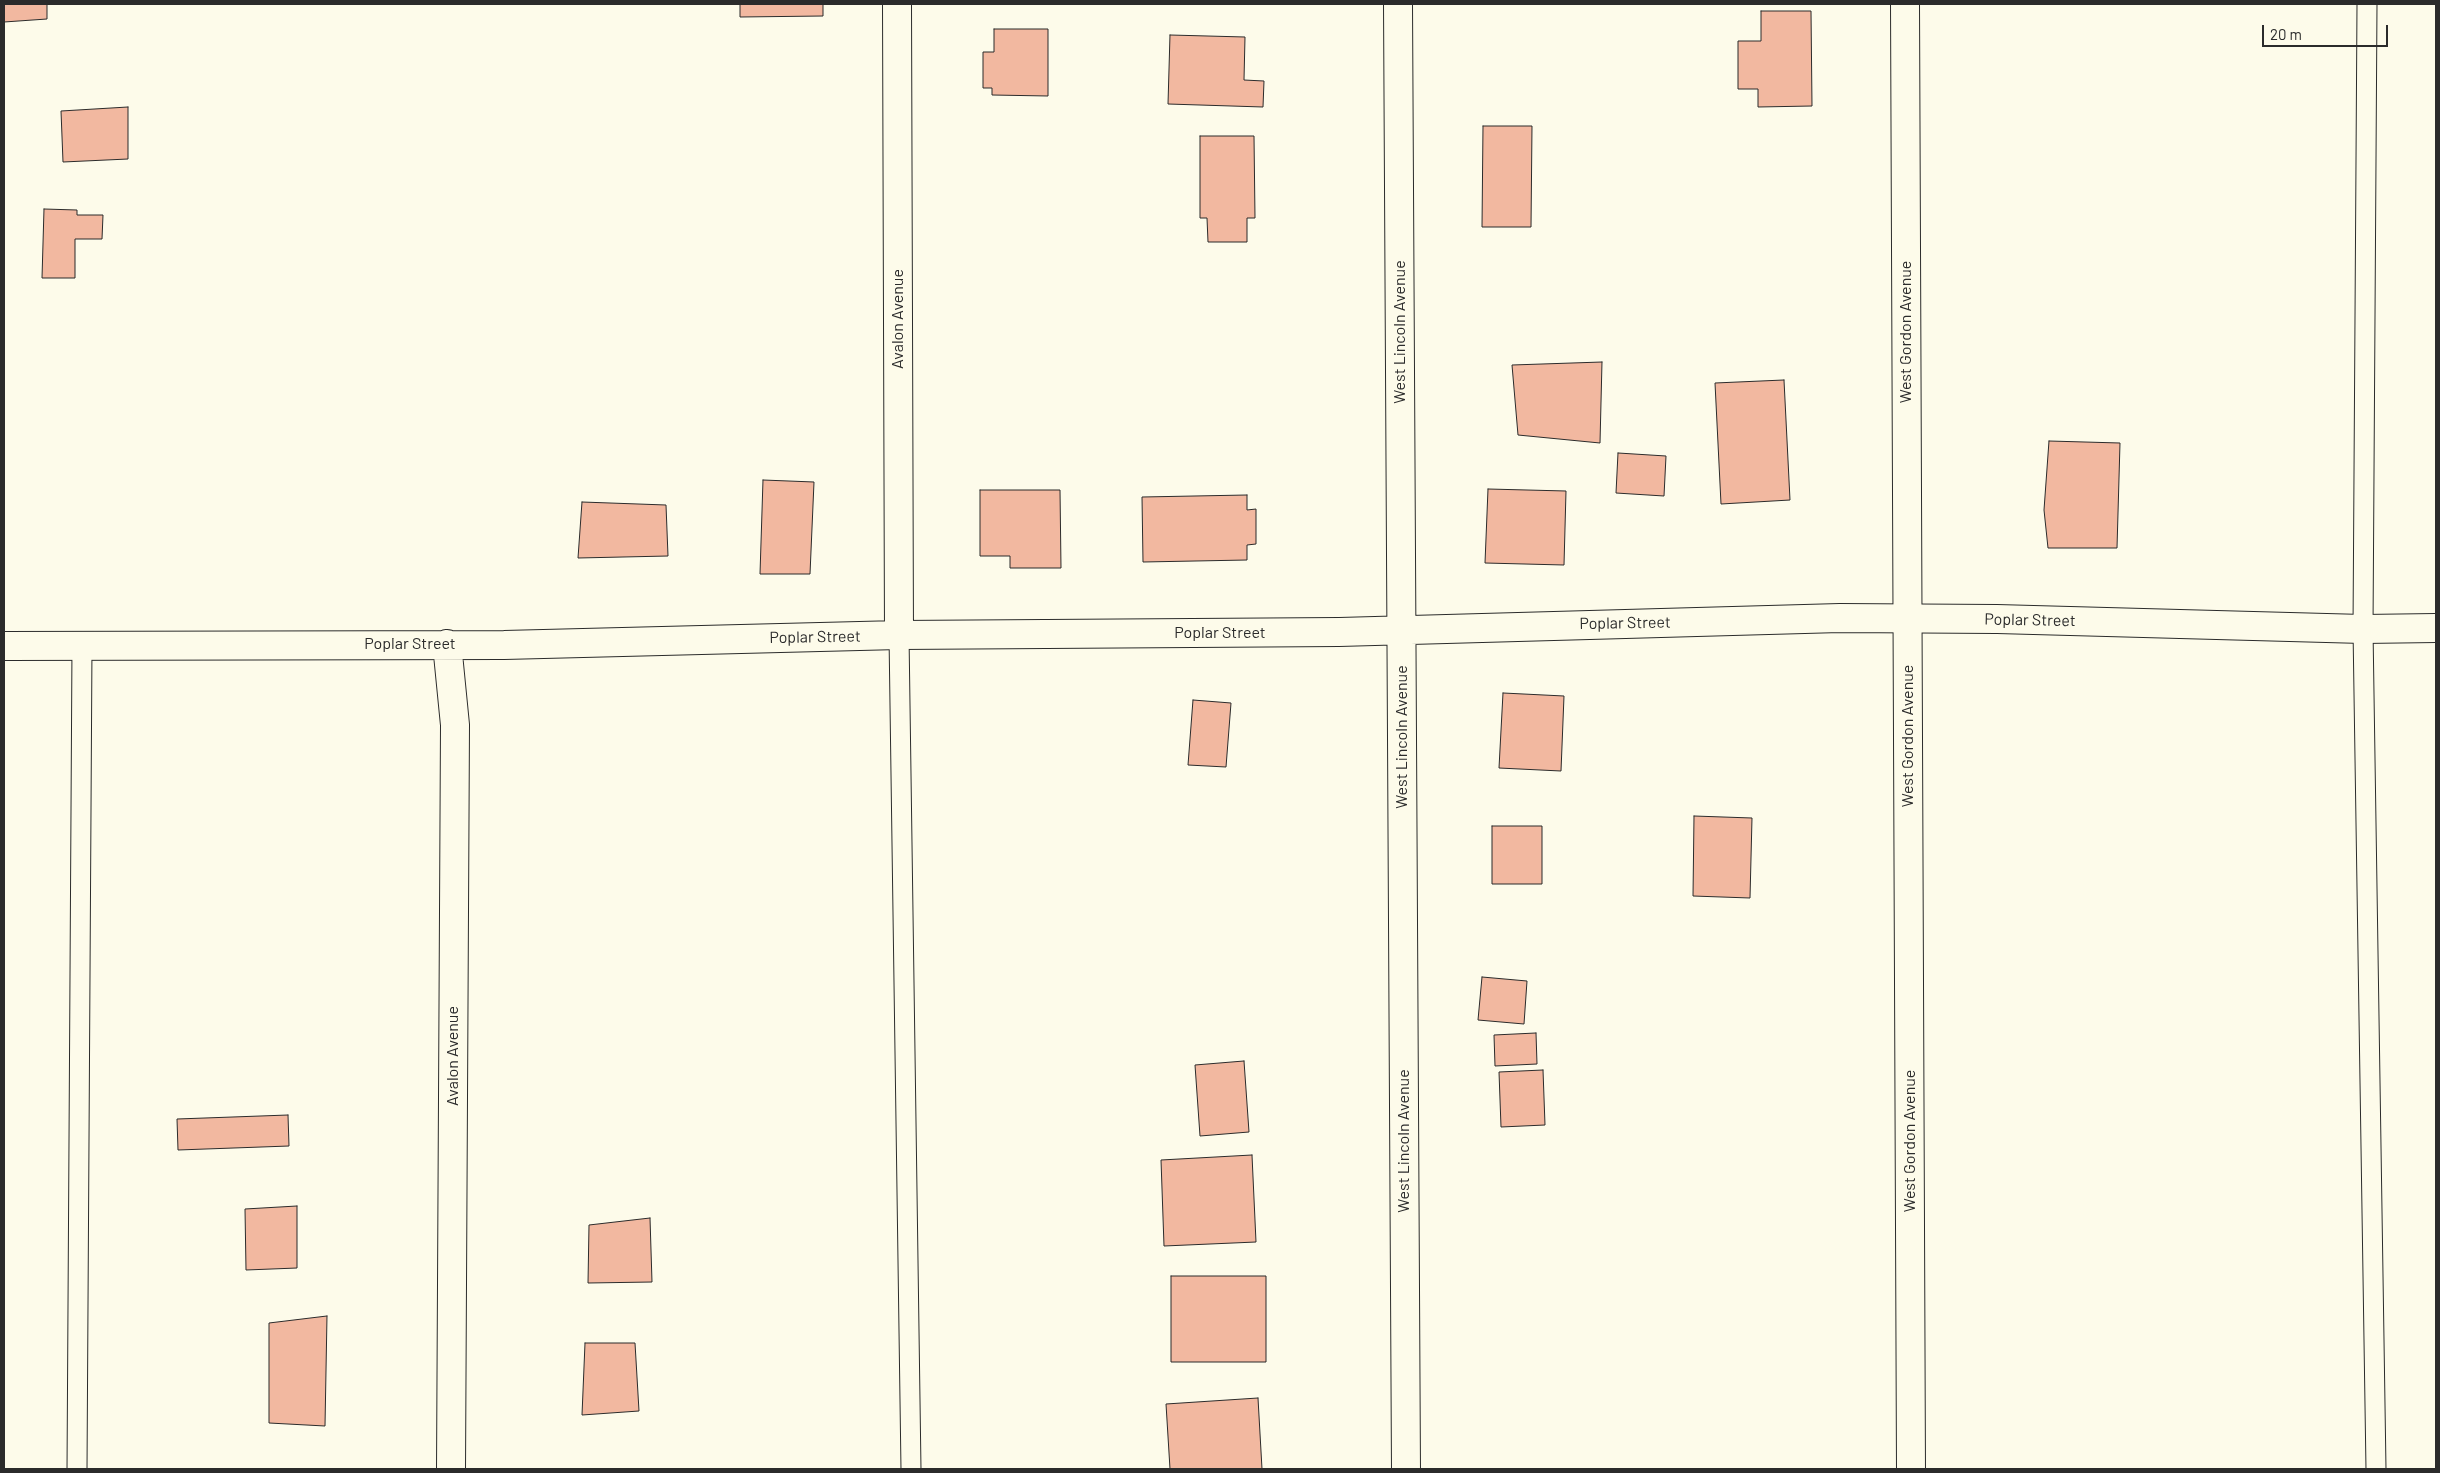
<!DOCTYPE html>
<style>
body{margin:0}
#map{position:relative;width:2440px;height:1473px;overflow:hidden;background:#fdfbea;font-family:Barlow,sans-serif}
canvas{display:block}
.frame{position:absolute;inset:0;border:5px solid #2b2b2b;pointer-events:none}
.scale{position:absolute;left:2262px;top:25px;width:126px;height:22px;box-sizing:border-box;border:2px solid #2b2b2b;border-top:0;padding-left:6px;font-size:15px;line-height:18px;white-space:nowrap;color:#2b2b2b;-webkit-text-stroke:4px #fdfbea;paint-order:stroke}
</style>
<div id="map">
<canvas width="2440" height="1473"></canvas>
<div class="frame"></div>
<div class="scale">20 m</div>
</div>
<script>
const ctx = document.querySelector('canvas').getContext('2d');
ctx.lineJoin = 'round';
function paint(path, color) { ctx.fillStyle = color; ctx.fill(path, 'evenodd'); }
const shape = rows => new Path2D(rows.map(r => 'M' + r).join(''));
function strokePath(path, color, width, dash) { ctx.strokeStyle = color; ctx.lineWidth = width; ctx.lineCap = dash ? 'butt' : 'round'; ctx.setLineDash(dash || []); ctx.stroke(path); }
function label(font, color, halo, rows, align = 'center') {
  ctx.font = font + ' Barlow,sans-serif'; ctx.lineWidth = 4; ctx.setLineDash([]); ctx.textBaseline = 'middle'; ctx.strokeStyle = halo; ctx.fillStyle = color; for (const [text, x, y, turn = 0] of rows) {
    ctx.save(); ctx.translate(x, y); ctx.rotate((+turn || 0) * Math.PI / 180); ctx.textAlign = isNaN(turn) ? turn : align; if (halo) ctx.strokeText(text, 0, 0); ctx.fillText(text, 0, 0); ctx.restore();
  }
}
const building = shape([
 [4,4,47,4,47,19,4,22,4,4],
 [740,4,823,4,823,16,740,17,740,4],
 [1761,11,1811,11,1812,106,1758,107,1758,89,1738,89,1738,41,1761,41,1761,11],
 [994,29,1048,29,1048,96,992,95,992,88,983,88,983,52,994,52,994,29],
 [1170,35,1245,37,1244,80,1264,81,1263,107,1168,104,1170,35],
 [128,107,128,159,63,162,61,111,128,107],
 [1483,126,1532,126,1531,227,1482,227,1483,126],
 [1200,136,1254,136,1255,218,1247,218,1247,242,1208,242,1207,218,1200,218,1200,136],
 [44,209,77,210,77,215,103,215,102,239,75,239,75,278,42,278,44,209],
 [1602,362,1600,443,1518,435,1512,365,1602,362],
 [1784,380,1790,500,1721,504,1715,383,1784,380],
 [2049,441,2120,443,2117,548,2048,548,2044,510,2049,441],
 [1618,453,1666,456,1664,496,1616,493,1618,453],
 [763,480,814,482,810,574,760,574,763,480],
 [1488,489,1566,491,1564,565,1485,563,1488,489],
 [980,490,1060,490,1061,568,1010,568,1010,556,980,556,980,490],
 [1247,495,1247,510,1256,509,1256,544,1247,545,1247,560,1143,562,1142,497,1247,495],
 [582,502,666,505,668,556,578,558,582,502],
 [1503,693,1564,696,1561,771,1499,768,1503,693],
 [1193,700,1231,703,1226,767,1188,765,1193,700],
 [1694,816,1752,818,1750,898,1693,896,1694,816],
 [1492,826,1542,826,1542,884,1492,884,1492,826],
 [1482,977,1527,981,1524,1024,1478,1020,1482,977],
 [1536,1033,1537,1064,1495,1066,1494,1035,1536,1033],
 [1244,1061,1249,1132,1200,1136,1195,1065,1244,1061],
 [1543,1070,1545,1125,1501,1127,1499,1072,1543,1070],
 [288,1115,289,1146,178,1150,177,1119,288,1115],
 [1252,1155,1256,1242,1164,1246,1161,1160,1252,1155],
 [297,1206,297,1268,246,1270,245,1209,297,1206],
 [650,1218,652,1282,588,1283,589,1225,650,1218],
 [1171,1276,1266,1276,1266,1362,1171,1362,1171,1276],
 [327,1316,325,1426,269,1423,269,1323,327,1316],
 [585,1343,635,1343,639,1411,582,1415,585,1343],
 [1258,1398,1262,1469,1170,1469,1166,1404,1258,1398]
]);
const service = shape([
 [2367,4,2363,629,2376,1469],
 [899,635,911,1469],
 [77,1469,82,645]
]);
const minor = shape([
 [897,4,899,635],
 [1398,4,1406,1469],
 [447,644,455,725,451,1469],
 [4,646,504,645,899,635,1339,632,1840,618,1997,619,2363,629,2436,628]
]);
const tertiary = shape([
 [1905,4,1911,1469]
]);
const streetNames = [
 ["Avalon Avenue",898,319,-90],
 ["West Lincoln Avenue",1400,332,-90],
 ["West Gordon Avenue",1906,332,-90],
 ["Poplar Street",2030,620,1],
 ["Poplar Street",1625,623,-1],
 ["Poplar Street",1220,633],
 ["Poplar Street",815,637,-1],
 ["Poplar Street",410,644],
 ["West Gordon Avenue",1908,736,-90],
 ["West Lincoln Avenue",1402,737,-90],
 ["Avalon Avenue",453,1056,-90],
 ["West Lincoln Avenue",1404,1141,-90],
 ["West Gordon Avenue",1910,1141,-90]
];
paint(building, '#f2b8a0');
strokePath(building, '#2b2b2b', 1);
strokePath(service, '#2b2b2b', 21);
strokePath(minor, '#2b2b2b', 30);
strokePath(tertiary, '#2b2b2b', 30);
strokePath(service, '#fdfbea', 19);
strokePath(minor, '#fdfbea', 28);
strokePath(tertiary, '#fdfbea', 28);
label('16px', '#2b2b2b', '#fdfbea', streetNames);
</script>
